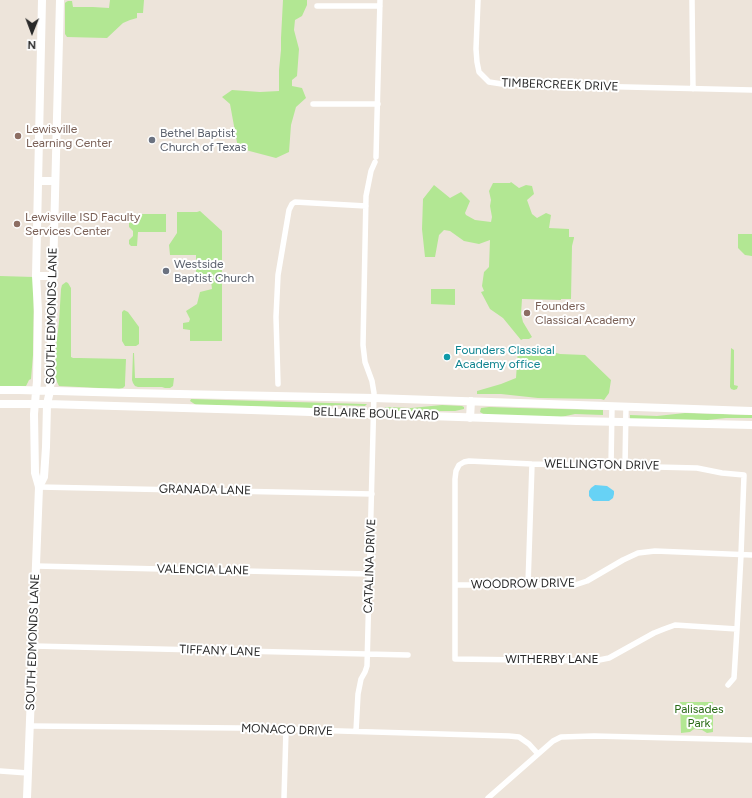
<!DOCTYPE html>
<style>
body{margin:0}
#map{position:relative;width:752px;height:798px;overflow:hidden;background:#ede4da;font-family:Figtree,sans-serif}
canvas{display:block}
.north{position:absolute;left:12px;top:12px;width:40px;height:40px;-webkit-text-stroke:3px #fff;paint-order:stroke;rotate:181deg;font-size:11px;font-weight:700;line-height:16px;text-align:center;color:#292929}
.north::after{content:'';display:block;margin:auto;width:14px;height:18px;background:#292929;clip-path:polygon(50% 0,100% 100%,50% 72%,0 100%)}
</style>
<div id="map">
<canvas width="752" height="798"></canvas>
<div class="north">N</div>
</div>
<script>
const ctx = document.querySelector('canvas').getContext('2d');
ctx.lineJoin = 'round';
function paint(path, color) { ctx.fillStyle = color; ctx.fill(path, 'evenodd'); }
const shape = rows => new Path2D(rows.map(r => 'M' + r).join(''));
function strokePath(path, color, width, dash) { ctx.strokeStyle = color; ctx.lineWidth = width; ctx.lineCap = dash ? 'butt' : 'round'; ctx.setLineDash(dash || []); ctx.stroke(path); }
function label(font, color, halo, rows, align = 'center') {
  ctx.font = font + ' Figtree,sans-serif'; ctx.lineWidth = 4; ctx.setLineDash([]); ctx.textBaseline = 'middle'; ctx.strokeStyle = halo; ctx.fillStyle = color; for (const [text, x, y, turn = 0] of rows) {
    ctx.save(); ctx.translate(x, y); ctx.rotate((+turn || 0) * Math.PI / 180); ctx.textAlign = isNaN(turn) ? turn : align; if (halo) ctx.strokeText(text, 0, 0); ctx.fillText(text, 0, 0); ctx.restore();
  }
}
const green = shape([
 [110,0,144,0,143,13,137,13,137,18,130,20,123,23,107,38,67,37,65,34,65,3,66,2,68,1,72,1,73,7,93,7,109,8],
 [283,0,307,0,307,5,302,16,295,20,294,30,299,49,297,76,292,80,292,86,302,88,306,98,296,107,291,125,289,152,276,158,238,148,230,104,222,97,232,90,260,92,279,91,279,70,281,50,281,38],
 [511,182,519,188,526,185,532,186,534,194,527,200,532,214,537,218,546,213,551,215,549,228,569,229,569,237,574,237,574,238,572,246,571,299,561,299,561,300,522,299,521,314,523,322,532,337,529,339,523,339,521,340,503,318,490,309,481,292,484,291,482,286,484,272,489,267,490,240,479,244,464,241,450,231,444,230,439,235,435,257,425,257,422,229,423,199,434,185,450,198,461,192,470,201,465,213,466,215,475,220,491,222,492,217,490,206,491,200,489,191,493,183,510,183],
 [200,211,222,231,222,341,190,341,190,330,183,329,183,323,189,322,190,319,186,311,197,304,200,292,212,289,211,281,196,279,196,255,170,255,169,245,177,233,177,212,197,212],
 [133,214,166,214,166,232,138,232,137,246,131,246,129,244,129,240,133,236,133,231,129,227,129,218],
 [738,234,752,234,752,256,745,255,738,248],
 [0,276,34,277,33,355,31,379,29,380,26,386,0,386],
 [66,282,68,283,71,288,71,357,73,358,79,358,126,359,125,383,125,386,123,388,119,389,59,386,55,378,56,346,59,322,61,289,62,285],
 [431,289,455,289,455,305,431,304],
 [124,310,128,312,139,327,139,344,136,346,125,346,122,341,122,312],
 [731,348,734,350,734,385,738,386,737,389,734,390,731,389,730,387],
 [518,349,522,349,545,350,560,354,585,355,611,380,609,393,604,400,601,399,538,398,501,394,477,394,477,391,501,384,516,378],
 [133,353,134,353,135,378,174,378,173,386,170,388,165,388,162,387,138,387,135,386,133,383,132,380],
 [191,399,365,404,367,404,365,406,336,405,316,408,196,405,190,401],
 [442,405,462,406,464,407,464,409,455,411,440,411,432,413,386,411,384,409,386,407,411,408],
 [489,407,519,408,603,410,603,415,575,414,561,417,485,415,480,412,481,408],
 [685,413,752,415,752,418,726,418,698,421,630,419,630,415,657,416],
 [680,702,713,702,713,732,707,733,702,730,694,729,690,732,681,733]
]);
const water = shape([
 [595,485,607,486,614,491,614,494,613,498,609,501,593,501,589,496,589,491,591,488]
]);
const street = shape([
 [478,0,476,49,477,62,479,72,489,82,502,84,752,90],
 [692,0,693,89],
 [317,6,380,6],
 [313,104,378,104],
 [376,157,380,0],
 [278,384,276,317,278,275,289,210,292,204,295,202,366,206],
 [611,466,612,406],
 [625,466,626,406],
 [39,487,372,494],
 [36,566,369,574],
 [455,585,575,585,587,581,623,560,638,553,655,551,752,555],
 [528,585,532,464],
 [33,646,408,655],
 [728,685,734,678,737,629,741,555,744,475,722,473,697,468,532,464,469,461,464,462,459,465,456,471,455,479,455,659,594,661,609,658,654,633,664,629,675,625,737,629],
 [30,726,239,728,509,736,519,737,529,744,538,754],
 [356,731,358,694,361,679,365,672,367,666,374,393,372,381,365,362,363,345,366,196,371,171,375,162],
 [0,771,28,773],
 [284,798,286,730],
 [488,798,553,741,561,737,594,736,752,740]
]);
const secondary = shape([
 [38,181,55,181],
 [36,276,53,276],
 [0,390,19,390,130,393,374,398,752,411],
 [0,404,47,404,251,410,577,421,752,425],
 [470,418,471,401],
 [39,487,44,477,46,447,47,404,50,391,60,0],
 [27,798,39,487,35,473,34,414,37,381,38,311,36,276,42,0]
]);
const markers = [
 [18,136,4,"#8d6e63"],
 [152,140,4,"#6b7280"],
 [17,224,4,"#8d6e63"],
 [166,271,4,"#6b7280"],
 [527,313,4,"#8d6e63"],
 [447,357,4,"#0f9aa8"]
];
const streetNames = [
 ["TIMBERCREEK DRIVE",560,85,2],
 ["SOUTH EDMONDS LANE",52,316,-89],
 ["BELLAIRE BOULEVARD",376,414,2],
 ["WELLINGTON DRIVE",602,465,1],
 ["GRANADA LANE",205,490,1],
 ["CATALINA DRIVE",370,566,-88],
 ["VALENCIA LANE",203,570,1],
 ["WOODROW DRIVE",523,584,-1],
 ["SOUTH EDMONDS LANE",33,642,-88],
 ["TIFFANY LANE",220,651,2],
 ["WITHERBY LANE",552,659],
 ["MONACO DRIVE",287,730,2]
];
const educationNames = [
 ["Lewisville",26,129],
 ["Learning Center",26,143],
 ["Lewisville ISD Faculty",25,217],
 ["Services Center",25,231],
 ["Founders",535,306],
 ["Classical Academy",535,320]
];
const worshipNames = [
 ["Bethel Baptist",160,133],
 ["Church of Texas",160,147],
 ["Westside",174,264],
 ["Baptist Church",174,278]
];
const cultureNames = [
 ["Founders Classical",455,350],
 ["Academy office",455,364]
];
const parkNames = [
 ["Palisades",699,709],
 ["Park",699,723]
];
paint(green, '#b2e793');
paint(water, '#67d2f5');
strokePath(street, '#fff', 5.5);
strokePath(secondary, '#fff', 8);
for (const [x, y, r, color] of markers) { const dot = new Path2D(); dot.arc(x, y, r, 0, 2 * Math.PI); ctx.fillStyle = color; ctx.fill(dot); strokePath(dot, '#fff', 1.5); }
label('12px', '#292929', '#fff', streetNames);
label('12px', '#785e54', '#fff', educationNames, 'left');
label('12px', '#5b616d', '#fff', worshipNames, 'left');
label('12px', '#0d838f', '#fff', cultureNames, 'left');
label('12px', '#296a16', '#fff', parkNames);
</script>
